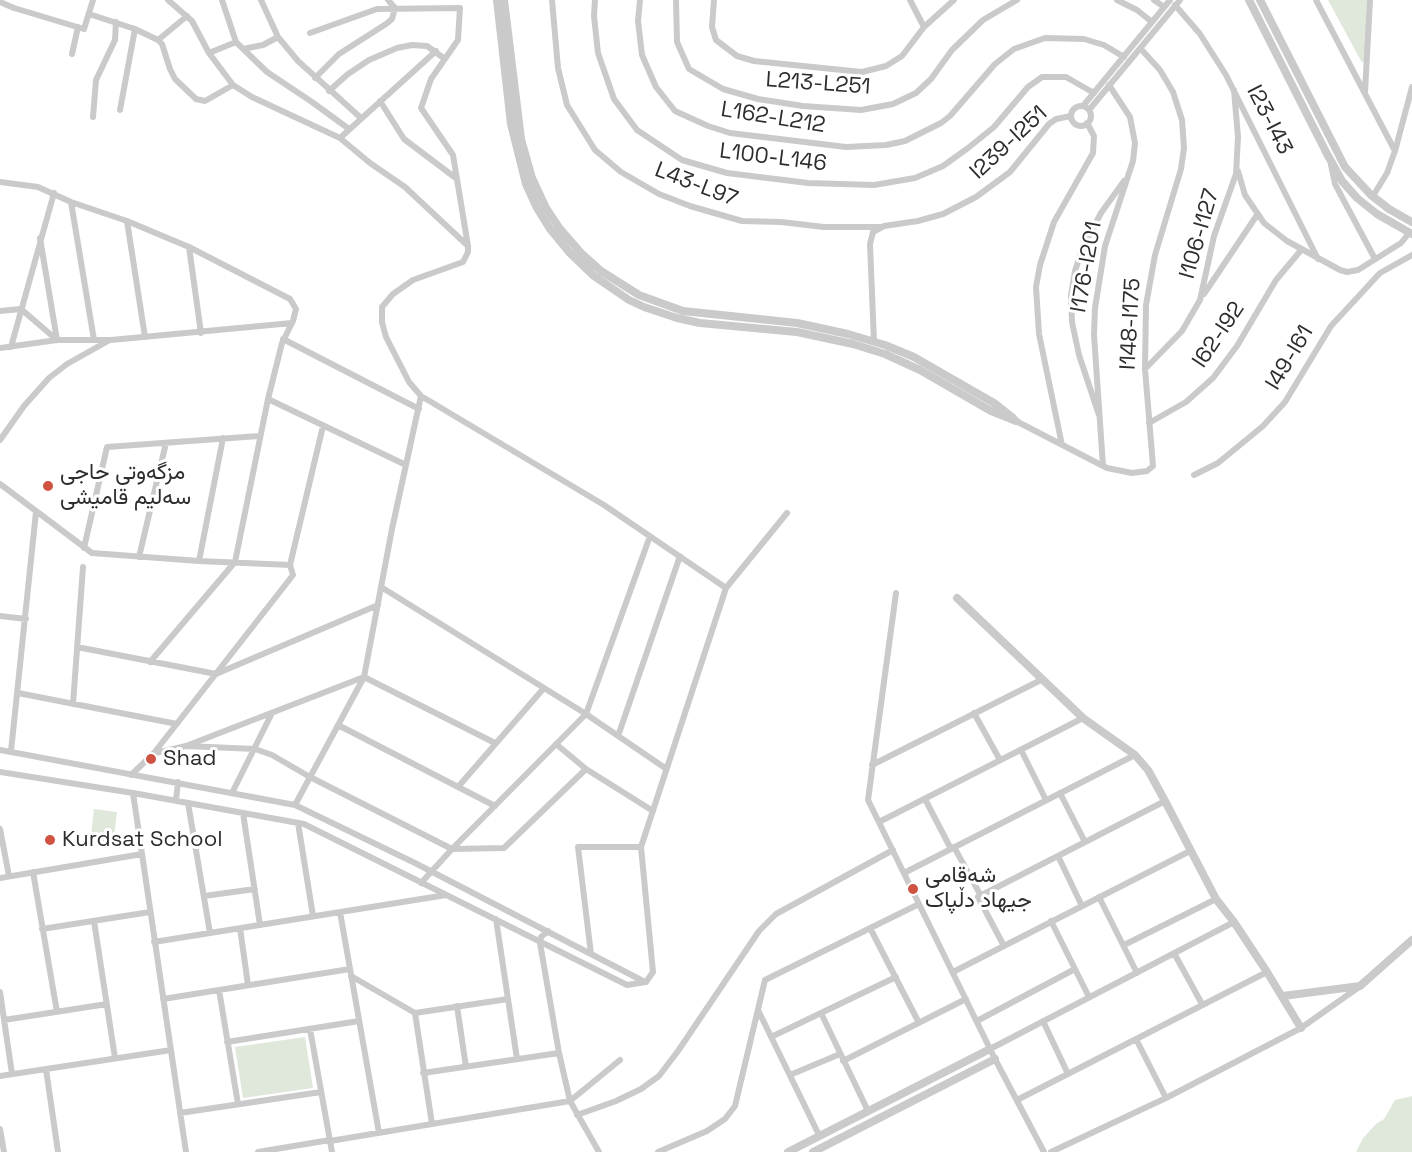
<!DOCTYPE html>
<meta charset="utf-8">
<style>
body{margin:0}
canvas{display:block;background:#fff}
</style>
<canvas width="1412" height="1152"></canvas>
<script>
const ctx = document.querySelector('canvas').getContext('2d');
ctx.lineJoin = 'round';
function paint(path, color) { ctx.fillStyle = color; ctx.fill(path, 'evenodd'); }
const shape = rows => new Path2D(rows.map(r => 'M' + r).join(''));
function strokePath(path, color, width, dash) { ctx.strokeStyle = color; ctx.lineWidth = width; ctx.lineCap = dash ? 'butt' : 'round'; ctx.setLineDash(dash || []); ctx.stroke(path); }
function label(font, color, halo, rows, align = 'center') {
  ctx.font = font + ' "Space Grotesk",Vazirmatn,sans-serif'; ctx.lineWidth = 6; ctx.setLineDash([]); ctx.textBaseline = 'middle'; ctx.strokeStyle = halo; ctx.fillStyle = color; for (const [text, x, y, turn = 0] of rows) {
    ctx.save(); ctx.translate(x, y); ctx.rotate((+turn || 0) * Math.PI / 180); ctx.textAlign = isNaN(turn) ? turn : align; if (halo) ctx.strokeText(text, 0, 0); ctx.fillText(text, 0, 0); ctx.restore();
  }
}
const green = shape([
 [1328,0,1367,0,1366,61,1363,62,1361,61],
 [94,809,117,812,113,846,90,844],
 [305,1037,313,1088,243,1098,235,1047],
 [1412,1096,1412,1152,1356,1152,1363,1138,1376,1124,1384,1119,1395,1100]
]);
const minor = shape([
 [168,0,192,21,209,53,233,85,252,97,340,138,370,163,405,187,468,246,468,252,463,262,413,280,393,294,382,307,382,322,386,337,409,382,421,396,604,505,726,588],
 [222,0,236,42,267,72,312,102,349,129],
 [261,0,278,37,298,61,361,118],
 [388,0,395,8],
 [552,0,558,68,567,105,595,150,621,172,659,194,690,206,742,221,781,222,824,227,882,227],
 [595,0,594,16,598,53,614,99,637,130,682,160,727,173,808,183,874,185,915,178,943,166,968,148,994,127,1028,87,1042,77,1066,77,1094,93],
 [640,0,638,21,642,55,656,87,675,111,708,126,730,133,846,147,886,145,905,141,941,123,950,116,995,64,1014,49,1045,38,1084,39,1104,45,1124,57],
 [676,0,677,42,689,69,723,89,758,99,803,106,861,110,893,104,916,93,931,79,952,50,983,20,1017,0],
 [714,0,712,27,716,40,737,56,754,61,862,72,886,66,902,56,924,27,954,0],
 [910,0,924,27],
 [1117,0,1137,10,1152,22],
 [1154,0,1164,7],
 [1316,0,1395,151],
 [0,2,14,8,84,29,93,0],
 [1175,5,1200,34,1226,75,1318,259],
 [89,14,135,29,158,40,162,44,170,69,175,79,196,99,205,101,233,85],
 [310,33,377,9,460,8,458,40,431,79,421,108,453,155,468,246],
 [158,40,187,16],
 [243,49,263,45,278,37],
 [209,53,236,42],
 [72,54,78,27],
 [315,78,339,54,386,24,392,19,395,8],
 [329,91,348,74,369,60,397,48,412,45,427,46,445,59],
 [1365,92,1370,0],
 [380,101,404,139,457,179],
 [1083,106,1170,0],
 '1071 116a10 10 0 1 1 20 0a10 10 0 1 1-20 0Z',
 [120,110,135,29],
 [1089,110,1180,0],
 [93,117,96,80,115,40,116,22],
 [340,138,436,51],
 [1331,165,1335,184,1375,259],
 [1238,171,1245,195,1264,223,1287,241,1340,270,1347,272,1358,270,1401,243,1409,233],
 [0,182,38,187,71,202,127,221,189,247,290,299,296,309,293,321,282,343,268,399,235,562,150,662],
 [1373,196,1387,173,1395,151,1412,87],
 [71,202,94,340],
 [127,221,145,337],
 [189,247,201,333],
 [1204,294,1257,215],
 [0,311,21,309,57,340,40,238],
 [283,339,419,409],
 [874,342,870,244,873,232,884,226,918,221,943,214,976,197,1010,172,1049,124,1056,119,1071,116],
 [11,347,54,193],
 [0,348,57,340,111,340,292,323],
 [1145,369,1182,331,1200,300,1214,236,1236,174,1238,137,1234,90],
 [268,399,406,465],
 [1099,415,1079,355,1072,322,1071,295,1075,271,1083,247,1101,213,1124,181],
 [1016,421,1107,468,1132,473,1147,471,1153,466,1145,369,1146,305,1155,255,1181,169,1184,148,1182,120,1173,92,1160,70,1140,48],
 [1149,423,1186,402,1213,378,1237,346,1276,280,1302,249],
 [0,440,24,406,49,378,67,364,108,341],
 [1062,445,1039,334,1036,287,1040,265,1054,222,1093,153,1094,136,1087,123],
 [1103,466,1094,335,1095,308,1105,246,1133,161,1135,143,1130,117,1109,85],
 [1194,475,1218,463,1263,426,1285,402,1331,326,1380,273,1412,255],
 [0,484,92,553,199,561,290,565,293,575,154,753,131,775],
 [84,548,107,447,259,436],
 [139,557,166,443],
 [199,561,223,438],
 [290,565,323,426],
 [381,587,586,714,665,768],
 [896,593,868,800,995,1059,1044,1152],
 [0,616,26,619],
 [77,647,216,674,378,605],
 [18,693,177,724],
 [73,704,83,567],
 [974,713,1000,760],
 [338,725,495,806],
 [618,736,680,556],
 [556,744,586,769,653,811],
 [186,746,255,749,272,755,310,777,452,849,504,848,586,769],
 [0,750,295,805,415,863,645,982],
 [1021,750,1046,800],
 [11,751,36,512],
 [155,753,186,746,364,677,495,743],
 [872,765,1041,680],
 [0,772,133,793,304,824,627,985,646,982,653,972,641,847,726,588,787,513],
 [458,787,544,688],
 [133,793,186,1152],
 [232,793,272,713],
 [1060,793,1085,842],
 [925,799,951,849],
 [176,800,178,782],
 [188,803,210,933],
 [295,805,364,677,392,529,421,396],
 [243,813,260,925],
 [879,822,1083,718],
 [298,823,313,916],
 [0,829,9,876],
 [954,847,981,896],
 [1058,856,1082,906],
 [33,872,57,1012],
 [904,873,1135,755],
 [0,878,142,854],
 [421,883,452,849,586,714,650,536],
 [204,896,255,889],
 [1099,897,1137,973],
 [340,912,379,1133],
 [496,919,517,1059],
 [94,921,115,1058],
 [1051,921,1089,997],
 [240,928,248,985],
 [870,928,919,1023],
 [42,929,150,912],
 [548,931,541,937,540,943,559,1053,570,1101,599,1152],
 [154,942,446,895],
 [1124,945,1216,899],
 [1004,946,978,897,1165,801],
 [1174,953,1202,1004],
 [591,954,578,847,641,847],
 [953,972,1190,851],
 [351,976,415,1013,508,999],
 [219,990,238,1104],
 [0,992,12,1074],
 [163,999,350,969],
 [457,1006,466,1067],
 [758,1010,819,1135],
 [415,1013,432,1124],
 [821,1013,868,1111],
 [4,1020,107,1004],
 [977,1021,1075,969],
 [1043,1021,1068,1074],
 [310,1029,332,1152],
 [771,1037,896,977],
 [1136,1039,1166,1098],
 [227,1042,359,1021],
 [990,1049,1234,922],
 [843,1061,966,999],
 [46,1069,58,1152],
 [423,1073,559,1053],
 [790,1075,840,1054],
 [0,1076,171,1050],
 [1017,1100,1267,972],
 [180,1113,321,1092],
 [577,1115,616,1101,641,1089,659,1076,678,1051,759,931,776,914,893,850],
 [0,1129,4,1152],
 [330,1141,570,1101,620,1060],
 [258,1152,330,1140],
 [658,1152,707,1131,725,1119,735,1106,765,980,919,904],
 [1051,1152,1166,1098,1301,1028,1359,987]
]);
const tertiary = shape([
 [497,0,511,124,526,184,537,208,550,229,569,252,594,276,629,300,644,307,677,318,700,323,797,332,853,344,885,354,920,370,991,411,1016,421],
 [504,0,521,139,532,178,546,208,560,229,581,253,601,271,639,295,683,311,797,323,848,334,885,345,914,357,947,376,994,403,1013,418],
 [1249,0,1326,152,1342,181,1357,198,1377,214,1412,234],
 [1260,0,1345,167,1371,195,1389,209,1412,222],
 [957,598,1083,718,1135,755,1148,770,1165,801,1216,899,1234,922,1267,972,1301,1028],
 [1283,996,1360,986,1412,940],
 [788,1152,990,1049],
 [813,1152,995,1059]
]);
const markers = [
 [48,486,6,"#d05242"],
 [151,759,6,"#d05242"],
 [50,840,6,"#d05242"],
 [913,889,6,"#d05242"]
];
const streetNames = [
 ["L213-L251",818,84,4],
 ["L162-L212",773,118,9],
 ["I23-I43",1269,120,63],
 ["I239-I251",1009,143,-43],
 ["L100-L146",773,158,7],
 ["L43-L97",696,185,21],
 ["I106-I127",1200,234,-74],
 ["I176-I201",1087,267,-80],
 ["I148-I175",1131,324,-87],
 ["I62-I92",1219,335,-56],
 ["I49-I61",1290,358,-59]
];
const poiNames = [
 ["مزگەوتی حاجی",60,473],
 ["سەلیم قامیشی",60,498],
 ["Shad",163,759],
 ["Kurdsat School",62,840],
 ["شەقامی",925,876],
 ["جیهاد دڵپاک",925,901]
];
paint(green, '#e0e8dc');
strokePath(minor, '#cacaca', 6);
strokePath(tertiary, '#cacaca', 8);
for (const [x, y, r, color] of markers) { const dot = new Path2D(); dot.arc(x, y, r, 0, 2 * Math.PI); ctx.fillStyle = color; ctx.fill(dot); strokePath(dot, '#fff', 2); }
label('22px', '#2d2d2d', '#fff', streetNames);
label('22px', '#2d2d2d', '#fff', poiNames, 'left');
</script>
